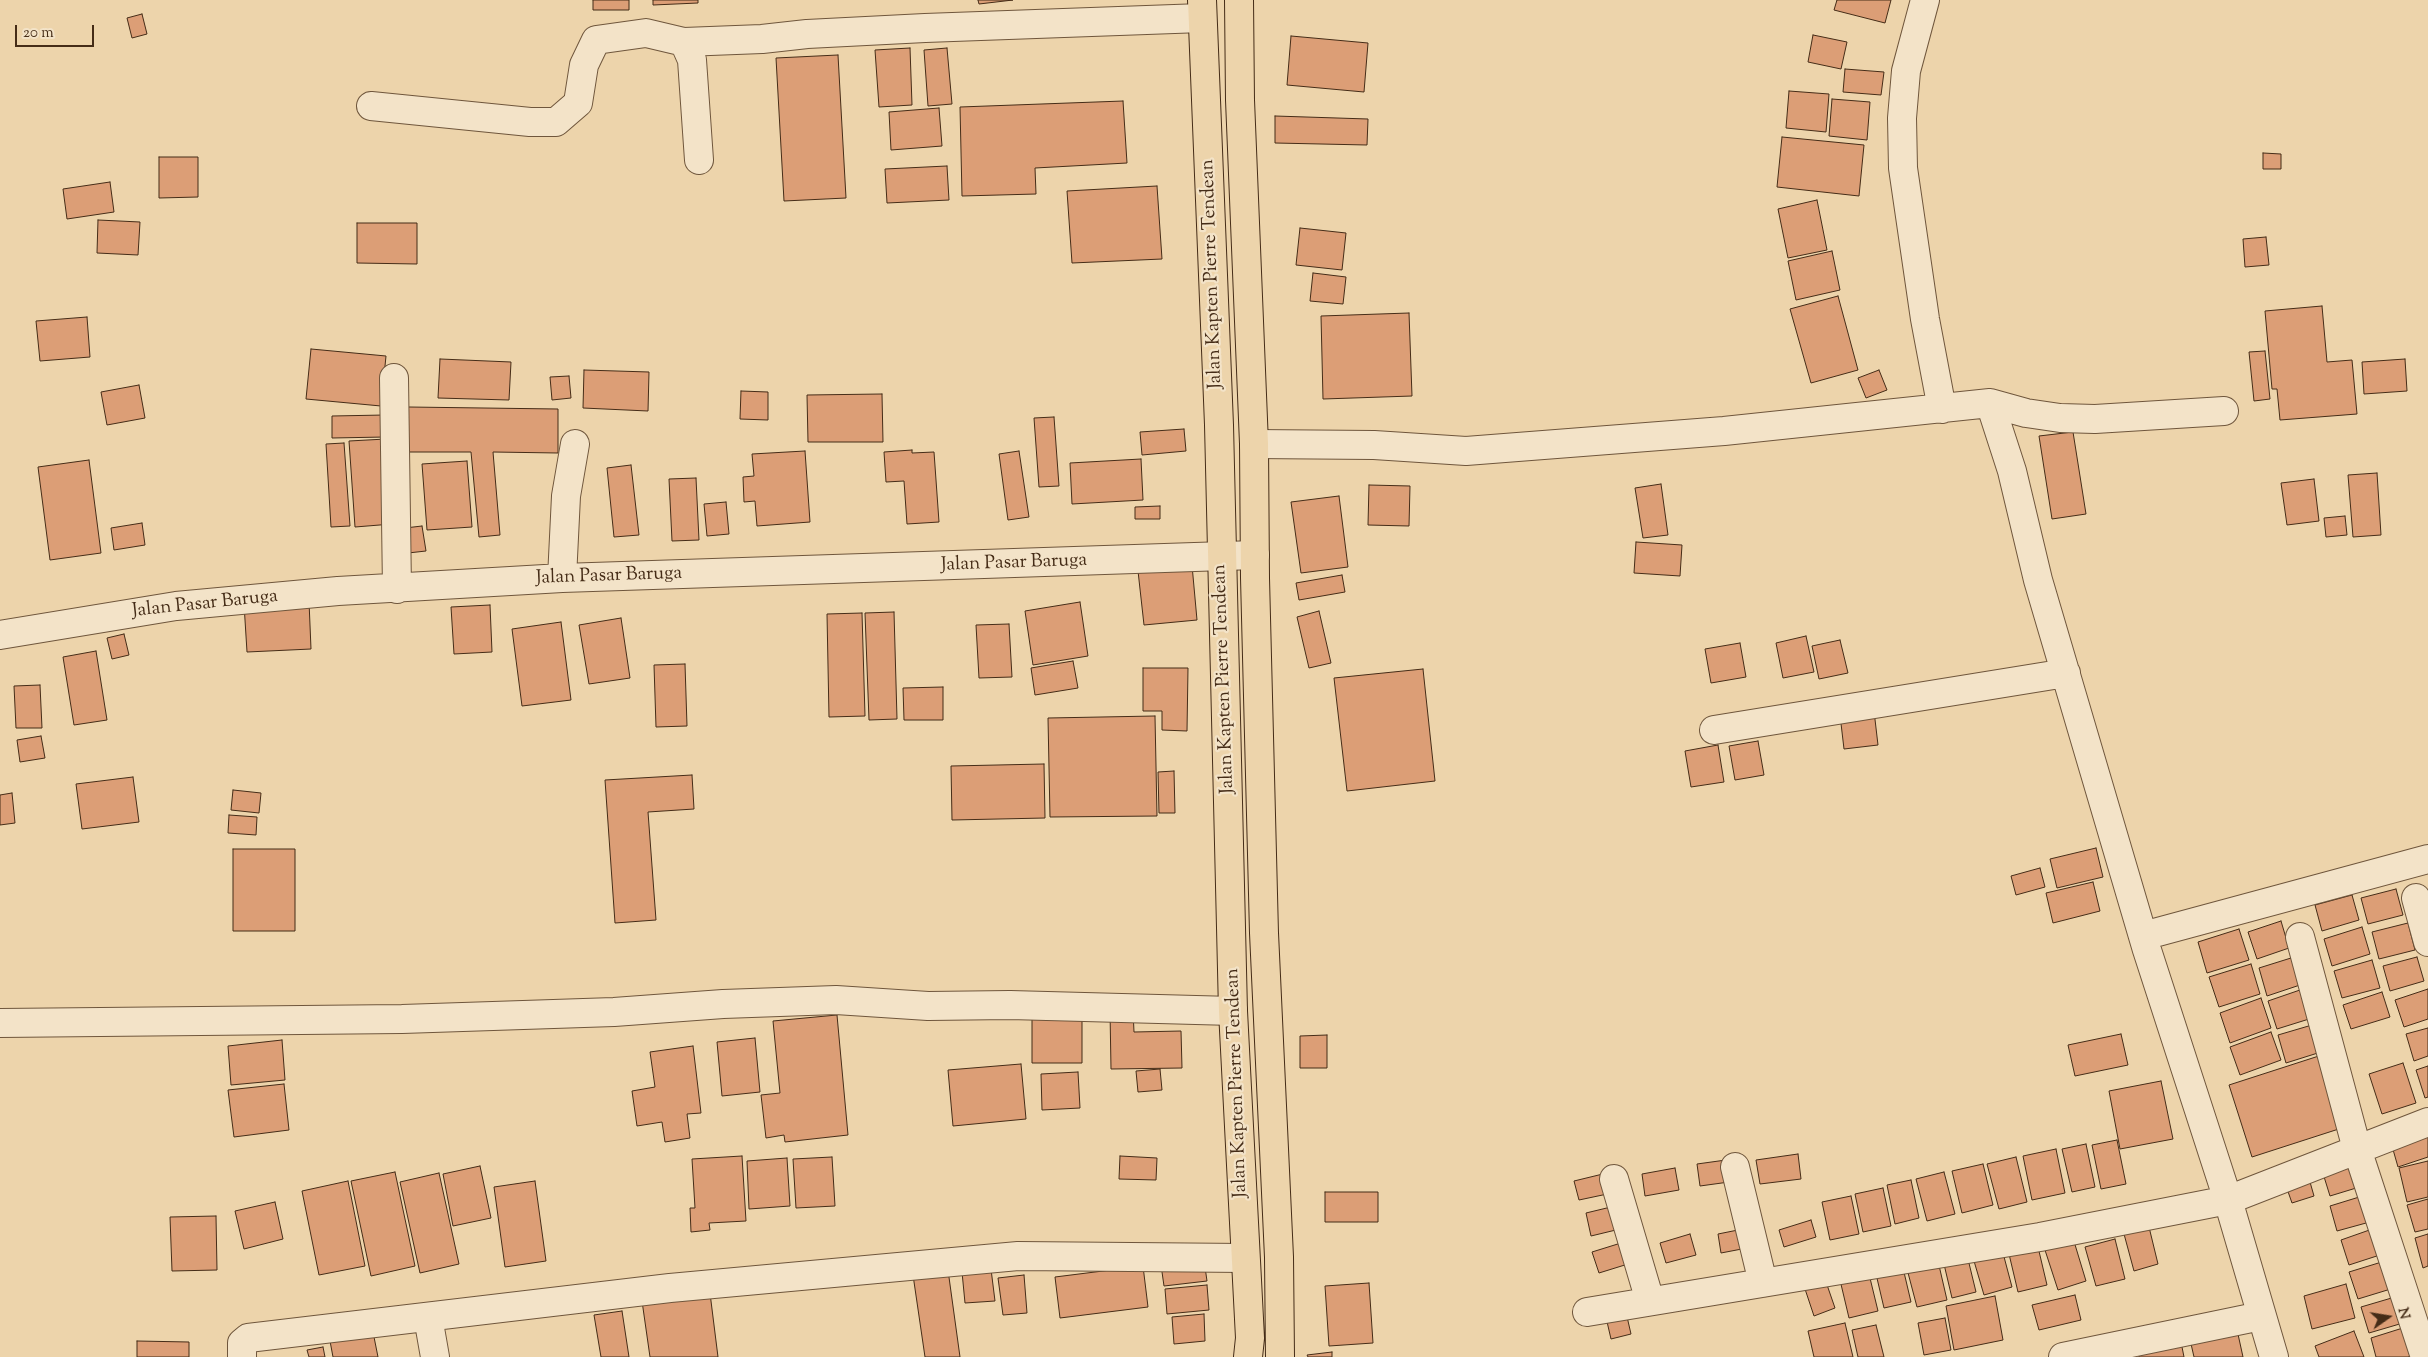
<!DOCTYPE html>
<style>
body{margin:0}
#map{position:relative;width:2428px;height:1357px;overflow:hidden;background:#edd4ab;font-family:"Sorts Mill Goudy",serif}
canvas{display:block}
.north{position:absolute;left:2363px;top:1292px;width:50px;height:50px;-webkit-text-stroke:4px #f3e3c8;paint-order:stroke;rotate:77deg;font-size:14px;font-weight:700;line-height:20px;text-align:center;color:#452c17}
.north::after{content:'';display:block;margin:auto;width:18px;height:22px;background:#452c17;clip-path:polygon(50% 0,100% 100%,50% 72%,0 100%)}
.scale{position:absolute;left:15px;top:25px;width:79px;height:22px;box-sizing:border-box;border:2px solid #452c17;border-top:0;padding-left:6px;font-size:15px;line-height:18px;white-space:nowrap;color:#452c17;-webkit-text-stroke:4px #f3e3c8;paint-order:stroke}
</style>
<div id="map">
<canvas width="2428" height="1357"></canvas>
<div class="north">N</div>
<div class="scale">20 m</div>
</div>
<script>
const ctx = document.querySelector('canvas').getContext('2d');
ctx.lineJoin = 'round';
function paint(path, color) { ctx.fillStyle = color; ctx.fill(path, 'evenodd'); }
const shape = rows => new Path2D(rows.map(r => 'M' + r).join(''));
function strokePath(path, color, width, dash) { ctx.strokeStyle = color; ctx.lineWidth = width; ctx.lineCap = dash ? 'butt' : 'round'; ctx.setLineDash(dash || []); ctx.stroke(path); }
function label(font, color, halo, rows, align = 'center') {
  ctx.font = font + ' "Sorts Mill Goudy",serif'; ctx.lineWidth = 4.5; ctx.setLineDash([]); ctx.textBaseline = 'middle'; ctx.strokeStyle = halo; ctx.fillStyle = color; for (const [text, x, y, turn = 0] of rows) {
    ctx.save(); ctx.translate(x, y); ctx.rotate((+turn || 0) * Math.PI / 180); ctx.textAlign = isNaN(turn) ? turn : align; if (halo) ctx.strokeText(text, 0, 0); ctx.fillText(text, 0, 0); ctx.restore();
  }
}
const building = shape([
 [593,0,629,0,629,10,593,10,593,0],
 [653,0,698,0,698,3,653,5,653,0],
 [978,0,1013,0,979,4,978,0],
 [1837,0,1891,0,1885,23,1834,10,1837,0],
 [142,14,147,34,132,38,127,18,142,14],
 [1813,35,1847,42,1841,69,1808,62,1813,35],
 [1291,36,1368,43,1364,92,1287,85,1291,36],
 [910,48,912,105,879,107,875,50,910,48],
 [947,48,952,104,928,106,924,50,947,48],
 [838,55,846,198,784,201,776,58,838,55],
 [1845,69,1884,72,1881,95,1843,92,1845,69],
 [1789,91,1829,94,1826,132,1786,128,1789,91],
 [1832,99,1870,102,1867,140,1829,136,1832,99],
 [1123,101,1127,163,1035,168,1036,194,962,196,960,107,1123,101],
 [939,108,942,146,891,150,889,112,939,108],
 [1275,116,1368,119,1367,145,1275,143,1275,116],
 [1782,137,1864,145,1859,196,1777,187,1782,137],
 [2263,153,2281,154,2281,169,2263,169,2263,153],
 [159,157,198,157,198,197,159,198,159,157],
 [947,166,949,200,887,203,885,169,947,166],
 [110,182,114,212,67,219,63,189,110,182],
 [1157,186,1162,259,1072,263,1067,191,1157,186],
 [1817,200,1827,250,1788,258,1778,209,1817,200],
 [98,220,140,222,138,255,97,253,98,220],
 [357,223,417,223,417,264,357,263,357,223],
 [1300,228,1346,233,1342,270,1296,265,1300,228],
 [2266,237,2269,265,2245,267,2243,239,2266,237],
 [1832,251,1840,290,1796,300,1788,261,1832,251],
 [1313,273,1346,277,1343,304,1310,301,1313,273],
 [1838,296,1858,370,1811,383,1790,309,1838,296],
 [2322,306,2327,362,2352,360,2357,414,2280,420,2277,389,2272,389,2265,311,2322,306],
 [1409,313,1412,396,1323,399,1321,316,1409,313],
 [87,317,90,357,40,361,36,321,87,317],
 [311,349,386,356,381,406,306,399,311,349],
 [2265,351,2270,399,2254,401,2249,352,2265,351],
 [440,359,511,362,509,400,438,398,440,359],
 [2405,359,2407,391,2364,394,2362,362,2405,359],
 [584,370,649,372,648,411,583,408,584,370],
 [1879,370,1887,390,1866,398,1858,378,1879,370],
 [569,376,571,398,552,400,550,377,569,376],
 [139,385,145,418,107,425,101,392,139,385],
 [741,391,768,392,768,420,740,419,741,391],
 [882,394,883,442,808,442,807,395,882,394],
 [408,407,558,409,558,453,493,452,500,535,479,537,471,452,408,452,408,407],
 [385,415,385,437,332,438,332,416,385,415],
 [1054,417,1059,486,1039,487,1034,418,1054,417],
 [1184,429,1186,451,1142,455,1140,432,1184,429],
 [2073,432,2086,514,2052,519,2039,436,2073,432],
 [386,439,392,524,355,527,349,441,386,439],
 [344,443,350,526,331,527,326,444,344,443],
 [912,450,912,453,934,452,939,522,907,524,904,481,886,482,884,452,912,450],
 [805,451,810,522,757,526,755,501,744,502,743,477,754,476,752,454,805,451],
 [1019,451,1029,517,1008,520,999,454,1019,451],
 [1141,459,1143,500,1072,504,1070,463,1141,459],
 [89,460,101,553,50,560,38,467,89,460],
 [467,461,472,527,427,530,422,464,467,461],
 [631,465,639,535,614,537,607,468,631,465],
 [2377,473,2381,535,2353,537,2348,475,2377,473],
 [696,478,699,540,672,541,669,479,696,478],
 [2314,479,2319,521,2287,525,2281,483,2314,479],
 [1661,484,1668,535,1643,538,1635,488,1661,484],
 [1369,485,1410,486,1409,526,1368,525,1369,485],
 [1339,496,1348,567,1301,573,1291,502,1339,496],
 [726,502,729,534,707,536,704,504,726,502],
 [1160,506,1160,519,1135,519,1135,507,1160,506],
 [2345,516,2347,535,2326,537,2324,518,2345,516],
 [142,523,145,545,114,550,111,528,142,523],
 [422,526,426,551,408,553,405,528,422,526],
 [1636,542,1682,545,1680,576,1634,573,1636,542],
 [1192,565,1197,620,1144,625,1138,571,1192,565],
 [1342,575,1345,592,1299,600,1296,583,1342,575],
 [309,601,311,649,247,652,244,604,309,601],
 [1080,602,1088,656,1033,665,1025,611,1080,602],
 [490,605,492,652,454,654,451,607,490,605],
 [1319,611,1331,663,1309,668,1297,617,1319,611],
 [894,612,897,719,869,720,865,613,894,612],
 [862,613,865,716,829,717,827,614,862,613],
 [621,618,630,678,589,684,579,625,621,618],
 [561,622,571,700,522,706,512,629,561,622],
 [1009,624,1012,677,979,678,976,625,1009,624],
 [124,634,129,655,112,659,107,638,124,634],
 [1806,636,1814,672,1783,678,1776,643,1806,636],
 [1840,640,1848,673,1819,679,1812,646,1840,640],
 [1740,643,1746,677,1711,683,1705,649,1740,643],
 [96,651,107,720,74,725,63,657,96,651],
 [1073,661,1078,688,1035,695,1031,668,1073,661],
 [685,664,687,726,656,727,654,665,685,664],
 [1143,668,1188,668,1187,731,1162,730,1162,711,1143,711,1143,668],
 [1423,669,1435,781,1347,791,1334,678,1423,669],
 [40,685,42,728,16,728,14,686,40,685],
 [943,687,943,720,904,720,903,688,943,687],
 [1874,711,1878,745,1844,749,1840,715,1874,711],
 [1155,716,1157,816,1050,817,1048,718,1155,716],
 [41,736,45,758,20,762,17,740,41,736],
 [1758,741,1764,775,1735,780,1729,746,1758,741],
 [1718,745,1724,782,1691,787,1685,751,1718,745],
 [1044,764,1045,818,952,820,951,766,1044,764],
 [1174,771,1175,813,1159,813,1158,772,1174,771],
 [692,775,694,809,648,812,656,920,615,923,605,780,692,775],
 [133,777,139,822,82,829,76,784,133,777],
 [233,790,261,793,259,813,231,810,233,790],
 [12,793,15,823,0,825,0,795,12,793],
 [229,815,257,817,256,835,228,833,229,815],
 [2096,848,2103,877,2057,888,2050,859,2096,848],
 [233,849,295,849,295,931,233,931,233,849],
 [2040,868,2045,887,2016,895,2011,876,2040,868],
 [2093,882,2100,911,2053,923,2046,893,2093,882],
 [2396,889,2403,915,2368,924,2361,898,2396,889],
 [2352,895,2359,920,2322,931,2315,905,2352,895],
 [2281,921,2289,948,2257,959,2248,932,2281,921],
 [2408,923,2415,950,2379,959,2372,932,2408,923],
 [2362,927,2370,954,2332,966,2324,939,2362,927],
 [2239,929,2249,960,2207,973,2198,942,2239,929],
 [2417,957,2424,981,2390,991,2383,966,2417,957],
 [2291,958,2300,985,2267,996,2259,968,2291,958],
 [2372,960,2380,988,2342,998,2334,971,2372,960],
 [2251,964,2260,994,2219,1007,2209,977,2251,964],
 [2428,989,2428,1019,2404,1027,2395,1000,2428,989],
 [2300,990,2309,1019,2277,1029,2268,1001,2300,990],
 [2382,992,2390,1017,2351,1029,2343,1005,2382,992],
 [2261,998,2271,1028,2230,1043,2220,1013,2261,998],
 [1133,1010,1134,1032,1181,1031,1182,1068,1111,1069,1110,1011,1133,1010],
 [837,1015,848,1135,785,1142,784,1135,766,1138,761,1095,780,1093,773,1021,837,1015],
 [1032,1019,1082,1019,1082,1063,1032,1063,1032,1019],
 [2312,1025,2321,1052,2286,1063,2278,1035,2312,1025],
 [2428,1028,2428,1056,2414,1061,2406,1034,2428,1028],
 [2271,1032,2281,1060,2240,1075,2230,1047,2271,1032],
 [2121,1034,2128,1065,2075,1076,2068,1045,2121,1034],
 [1327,1035,1327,1068,1300,1068,1300,1036,1327,1035],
 [755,1038,760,1092,722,1096,717,1042,755,1038],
 [282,1040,285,1080,231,1085,228,1046,282,1040],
 [693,1046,701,1113,687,1114,690,1138,665,1142,662,1122,637,1126,632,1091,655,1087,650,1052,693,1046],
 [2325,1054,2348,1126,2252,1157,2229,1085,2325,1054],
 [2403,1063,2416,1103,2382,1114,2369,1074,2403,1063],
 [1021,1064,1026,1119,953,1126,948,1070,1021,1064],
 [2428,1066,2428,1097,2425,1098,2416,1070,2428,1066],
 [1160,1069,1162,1090,1138,1092,1136,1071,1160,1069],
 [1078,1072,1080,1108,1042,1110,1041,1074,1078,1072],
 [2161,1081,2173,1139,2120,1149,2109,1091,2161,1081],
 [284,1084,289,1130,234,1137,228,1090,284,1084],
 [2428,1129,2428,1157,2398,1167,2390,1139,2428,1129],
 [2117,1140,2126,1184,2101,1189,2092,1145,2117,1140],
 [2086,1144,2095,1187,2072,1192,2062,1149,2086,1144],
 [2056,1149,2065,1193,2032,1200,2023,1156,2056,1149],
 [1798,1154,1801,1179,1760,1184,1756,1160,1798,1154],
 [742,1156,746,1221,709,1223,710,1230,691,1232,690,1208,695,1208,692,1159,742,1156],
 [1120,1156,1157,1158,1156,1180,1119,1179,1120,1156],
 [2357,1156,2366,1185,2330,1196,2321,1167,2357,1156],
 [832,1157,835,1206,796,1208,793,1159,832,1157],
 [2016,1157,2027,1202,1999,1209,1987,1164,2016,1157],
 [787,1158,790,1206,749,1209,747,1161,787,1158],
 [1726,1160,1729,1182,1700,1186,1697,1164,1726,1160],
 [2428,1161,2428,1197,2407,1202,2399,1168,2428,1161],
 [1983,1164,1993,1205,1962,1213,1952,1171,1983,1164],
 [480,1166,491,1218,453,1226,443,1174,480,1166],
 [1675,1168,1679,1190,1645,1196,1642,1174,1675,1168],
 [395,1172,415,1266,371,1276,351,1181,395,1172],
 [1944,1172,1955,1214,1927,1221,1916,1179,1944,1172],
 [439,1173,459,1264,420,1273,400,1182,439,1173],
 [1607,1173,1612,1193,1579,1200,1574,1181,1607,1173],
 [2308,1175,2314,1196,2292,1203,2285,1183,2308,1175],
 [1911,1180,1919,1218,1895,1224,1887,1185,1911,1180],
 [348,1181,365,1266,319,1275,302,1191,348,1181],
 [535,1181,546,1261,505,1267,494,1187,535,1181],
 [1883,1188,1891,1226,1863,1232,1855,1194,1883,1188],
 [1325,1192,1378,1192,1378,1222,1325,1222,1325,1192],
 [2369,1194,2377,1220,2337,1231,2330,1206,2369,1194],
 [1851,1196,1859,1234,1830,1240,1822,1202,1851,1196],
 [2428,1199,2428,1229,2415,1232,2407,1205,2428,1199],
 [275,1202,283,1239,244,1249,235,1211,275,1202],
 [1615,1206,1620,1229,1591,1236,1586,1213,1615,1206],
 [216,1216,217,1270,172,1271,170,1217,216,1216],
 [1811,1220,1816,1237,1784,1247,1779,1230,1811,1220],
 [2149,1227,2158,1264,2134,1271,2124,1234,2149,1227],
 [2378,1227,2386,1253,2349,1265,2341,1240,2378,1227],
 [1743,1229,1747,1248,1721,1253,1718,1234,1743,1229],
 [1690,1234,1696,1255,1666,1263,1660,1243,1690,1234],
 [2428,1234,2428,1266,2423,1268,2415,1238,2428,1234],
 [2073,1238,2086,1281,2058,1290,2044,1247,2073,1238],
 [2115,1239,2125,1279,2096,1286,2085,1247,2115,1239],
 [1621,1243,1628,1264,1599,1273,1592,1252,1621,1243],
 [2038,1247,2047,1285,2018,1292,2009,1254,2038,1247],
 [2003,1253,2012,1287,1984,1295,1974,1261,2003,1253],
 [1967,1255,1976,1292,1952,1298,1943,1260,1967,1255],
 [1204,1260,1207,1281,1164,1286,1161,1265,1204,1260],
 [1938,1261,1947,1300,1917,1307,1907,1269,1938,1261],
 [2385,1261,2394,1288,2358,1299,2349,1272,2385,1261],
 [1143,1266,1148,1307,1060,1318,1055,1277,1143,1266],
 [1903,1268,1911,1302,1884,1308,1876,1274,1903,1268],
 [991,1269,995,1301,965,1303,962,1272,991,1269],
 [948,1270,960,1357,925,1357,913,1275,948,1270],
 [1869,1274,1878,1311,1849,1318,1840,1280,1869,1274],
 [1024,1275,1027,1313,1003,1315,998,1278,1024,1275],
 [1825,1279,1835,1308,1814,1316,1804,1286,1825,1279],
 [1369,1283,1373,1343,1329,1346,1325,1286,1369,1283],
 [2346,1284,2355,1318,2312,1329,2304,1296,2346,1284],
 [1207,1285,1209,1310,1167,1314,1165,1289,1207,1285],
 [710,1293,718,1357,650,1357,642,1301,710,1293],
 [2075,1295,2081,1320,2039,1330,2032,1305,2075,1295],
 [1995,1296,2003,1340,1954,1350,1946,1306,1995,1296],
 [2395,1297,2403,1323,2369,1333,2361,1307,2395,1297],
 [1625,1308,1631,1334,1611,1339,1605,1313,1625,1308],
 [622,1311,629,1357,601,1357,594,1315,622,1311],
 [1204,1314,1205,1341,1174,1344,1172,1317,1204,1314],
 [1945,1318,1951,1350,1924,1355,1918,1323,1945,1318],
 [1845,1323,1853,1357,1814,1357,1808,1331,1845,1323],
 [1876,1325,1884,1357,1858,1357,1852,1330,1876,1325],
 [2236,1325,2243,1357,2194,1357,2189,1335,2236,1325],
 [2406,1327,2414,1355,2408,1357,2376,1357,2371,1338,2406,1327],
 [2354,1331,2364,1357,2319,1357,2315,1346,2354,1331],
 [373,1332,378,1357,333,1357,330,1341,373,1332],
 [137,1341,189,1342,189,1357,137,1357,137,1341],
 [2181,1342,2184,1357,2139,1357,2138,1350,2181,1342],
 [323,1347,325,1357,309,1357,307,1350,323,1347],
 [1332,1352,1332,1357,1308,1357,1307,1355,1332,1352]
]);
const minor = shape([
 [1925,0,1906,71,1902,118,1903,168,1925,319,1942,409],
 [371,106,530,122,556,122,578,103,584,65,596,40,646,33,684,42],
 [699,160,692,60,684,42,762,39,807,34,925,28,1202,18],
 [394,378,397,589],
 [1990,403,2012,471,2038,580,2147,950,2228,1200,2274,1357],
 [1254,444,1374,445,1466,451,1724,431,1990,403,2026,413,2060,418,2095,419,2224,411],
 [562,578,566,496,575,444],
 [0,635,176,606,338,591,562,578,1255,555],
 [1714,730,2066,673],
 [2416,898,2428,942],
 [2143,936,2428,859],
 [2300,937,2357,1149,2425,1357],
 [0,1023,402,1019,614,1012,723,1004,836,1000,928,1006,1010,1005,1233,1011],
 [1735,1167,1763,1283],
 [1614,1179,1650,1301],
 [1587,1312,2040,1237,2228,1200,2428,1122],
 [428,1317,435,1357],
 [242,1357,242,1343,248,1338,670,1288,1018,1256,1245,1258],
 [2063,1357,2261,1316]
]);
const highway = shape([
 [1202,0,1219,425,1233,1011,1250,1338,1248,1357],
 [1239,0,1240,100,1254,444,1255,578,1264,933,1279,1257,1280,1357]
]);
const streetNames = [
 ["Jalan Kapten Pierre Tendean",1213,274,-92],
 ["Jalan Pasar Baruga",1014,564,-2],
 ["Jalan Pasar Baruga",609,577,-2],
 ["Jalan Pasar Baruga",205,605,-6],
 ["Jalan Kapten Pierre Tendean",1225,679,-92],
 ["Jalan Kapten Pierre Tendean",1238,1083,-92]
];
paint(building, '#dc9e76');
strokePath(building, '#452c17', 1);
strokePath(minor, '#6f563c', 30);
strokePath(highway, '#452c17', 30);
strokePath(minor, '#f3e3c8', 28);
strokePath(highway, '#edd4ab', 28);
label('19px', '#452c17', '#f3e3c8', streetNames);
</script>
